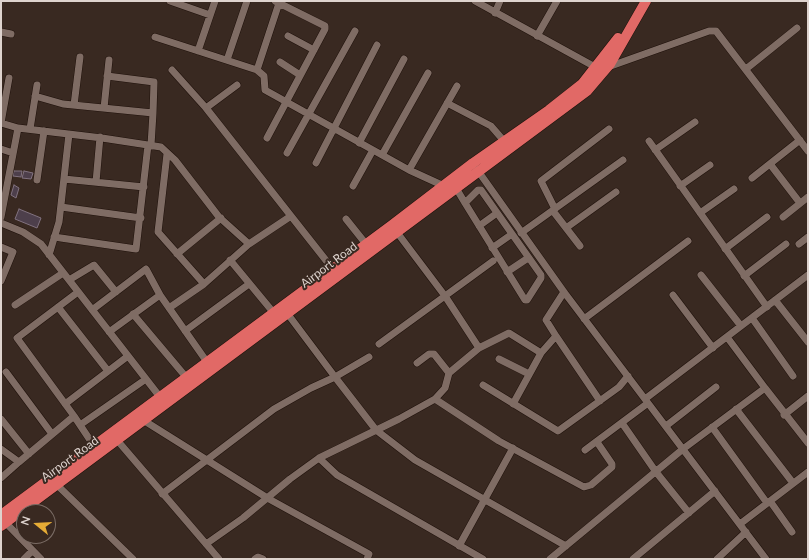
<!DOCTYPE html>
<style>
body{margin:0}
#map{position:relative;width:809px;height:560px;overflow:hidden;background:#392921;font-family:Lato,sans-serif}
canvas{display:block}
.frame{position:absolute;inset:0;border:2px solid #ded3ce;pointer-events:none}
.north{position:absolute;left:16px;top:504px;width:40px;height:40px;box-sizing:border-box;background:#392921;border:1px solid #7b6d66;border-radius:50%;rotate:288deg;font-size:11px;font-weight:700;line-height:16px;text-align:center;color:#ded3ce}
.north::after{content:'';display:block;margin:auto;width:14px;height:18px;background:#e6ac36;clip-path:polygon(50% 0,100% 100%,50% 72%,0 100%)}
</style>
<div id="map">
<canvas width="809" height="560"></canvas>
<div class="frame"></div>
<div class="north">N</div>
</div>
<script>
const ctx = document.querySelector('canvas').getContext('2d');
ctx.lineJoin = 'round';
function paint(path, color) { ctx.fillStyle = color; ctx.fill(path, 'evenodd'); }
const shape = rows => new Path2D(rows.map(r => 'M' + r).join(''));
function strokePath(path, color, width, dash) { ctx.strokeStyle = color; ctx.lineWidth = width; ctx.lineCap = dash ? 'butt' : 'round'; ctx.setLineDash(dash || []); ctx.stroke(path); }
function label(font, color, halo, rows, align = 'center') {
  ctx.font = font + ' Lato,sans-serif'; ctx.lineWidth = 4; ctx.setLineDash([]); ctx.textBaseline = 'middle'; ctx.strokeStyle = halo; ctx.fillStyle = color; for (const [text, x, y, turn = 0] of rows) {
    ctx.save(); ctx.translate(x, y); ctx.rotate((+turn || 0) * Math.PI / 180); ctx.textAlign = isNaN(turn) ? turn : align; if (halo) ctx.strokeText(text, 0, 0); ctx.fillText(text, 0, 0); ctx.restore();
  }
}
const building = shape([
 [14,171,22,171,21,177,13,176,14,171],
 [24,171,33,173,31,179,22,178,24,171],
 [14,185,19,188,16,198,11,195,14,185],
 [19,209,41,218,37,228,15,219,19,209]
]);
const minor = shape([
 [170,1,210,15],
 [475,1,597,68],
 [495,13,500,1],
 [1,32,11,34],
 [288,36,314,50],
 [537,36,557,1],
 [155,37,257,70,279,3,275,1],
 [198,51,215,1],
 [227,60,247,1],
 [280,62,300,75],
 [608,67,709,31,716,31,808,151],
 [746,69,797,28],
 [172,70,206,108,291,216],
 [257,70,264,76,265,90,409,170,444,186],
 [107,76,154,82,153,113],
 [35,96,63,104,153,113,151,145],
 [447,103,491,126,504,141],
 [74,105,80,57],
 [104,108,109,60],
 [206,108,237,85],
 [1,123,18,128,1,217],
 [1,123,9,78],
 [18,128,102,138,161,147,175,160,219,217,249,244,291,216,332,268],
 [30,129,37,85],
 [267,138,325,29,325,26,279,3],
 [649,141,767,307],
 [359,143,404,59],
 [1,149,13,153],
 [655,150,695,122],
 [287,153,355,31],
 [167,154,158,232,204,284],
 [382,155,428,73],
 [316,163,377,45],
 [770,164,800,203],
 [476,168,564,292,766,559],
 [409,170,457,86],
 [752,178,800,140],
 [64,179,144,187],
 [37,180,44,131],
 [96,182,100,137],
 [353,186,373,150],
 [680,186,710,165],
 [456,188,465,203,525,300,527,300,541,278,541,275,481,190,478,190,465,203],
 [61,207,141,218],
 [555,209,541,181,609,129],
 [553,211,580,246],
 [700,213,734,189],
 [783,217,808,197],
 [346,219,366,244],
 [1,223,23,232,41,244,160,397],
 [479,226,497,213],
 [566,228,616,192],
 [521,233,623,160],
 [54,237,136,249,148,145],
 [799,244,808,237],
 [1,247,13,252,1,281],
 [492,248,512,234],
 [725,249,767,217],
 [177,254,221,218],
 [49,255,59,222,69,134],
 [230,260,273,312],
 [507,272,528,258],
 [701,275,741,326],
 [744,276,786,244],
 [69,280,94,265,116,292],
 [673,295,713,348],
 [775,300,808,342],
 [15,305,63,273],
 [58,307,108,371],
 [169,308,204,284,249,244],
 [92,310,146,269,160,295],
 [133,314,186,377],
 [752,318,793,376],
 [584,319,688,241],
 [185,331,249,284],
 [109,332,160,295,207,362],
 [556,336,600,401],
 [727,337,765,388],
 [379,344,445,296,396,231],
 [479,348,509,333,541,353,556,336,546,320,564,292],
 [369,357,335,377,376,430,415,460,566,546],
 [499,359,529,374],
 [417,363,429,354,434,354,449,373],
 [6,372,52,434],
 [483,385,558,431,619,387,628,376],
 [435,399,445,388,449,373,479,348,445,296,493,261],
 [645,399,808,275],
 [65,404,128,356],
 [513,404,541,353],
 [736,409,793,483],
 [784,415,808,396],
 [74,416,17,338,78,292],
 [1,419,29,454],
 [143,420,269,499,369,554,367,559],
 [622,423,656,472,689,513],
 [80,425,146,379],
 [666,426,716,387],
 [712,427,767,503],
 [117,440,219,559],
 [1,449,19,462,1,478],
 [585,450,648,403],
 [319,458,337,475,483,559],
 [19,462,74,416,94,446],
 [54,482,133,559],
 [162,494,274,409,311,388,335,377,287,313],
 [770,501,792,532],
 [3,520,41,559],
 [740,524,808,472],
 [206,544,243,518,290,479,319,458,399,419,435,399,499,441,584,487,591,485,612,467,612,464,597,442],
 [459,546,513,448],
 [24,559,32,551],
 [255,559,258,557,263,559],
 [550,559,683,449,765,388,808,443],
 [633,559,715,491],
 [717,559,746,532]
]);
const highway = shape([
 [1,515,392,225,473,163,549,110,582,84,618,38],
 [1,526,587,91,610,64,646,1]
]);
const streetNames = [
 ["Airport Road",329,265,-37],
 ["Airport Road",70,459,-36]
];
paint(building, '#4d3f4b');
strokePath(building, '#81727f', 1);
strokePath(minor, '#1f110b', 8);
strokePath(highway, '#1f110b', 11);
strokePath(minor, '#7f6c64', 7);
strokePath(highway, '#e16966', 10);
label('12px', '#ded3ce', '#392921', streetNames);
</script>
